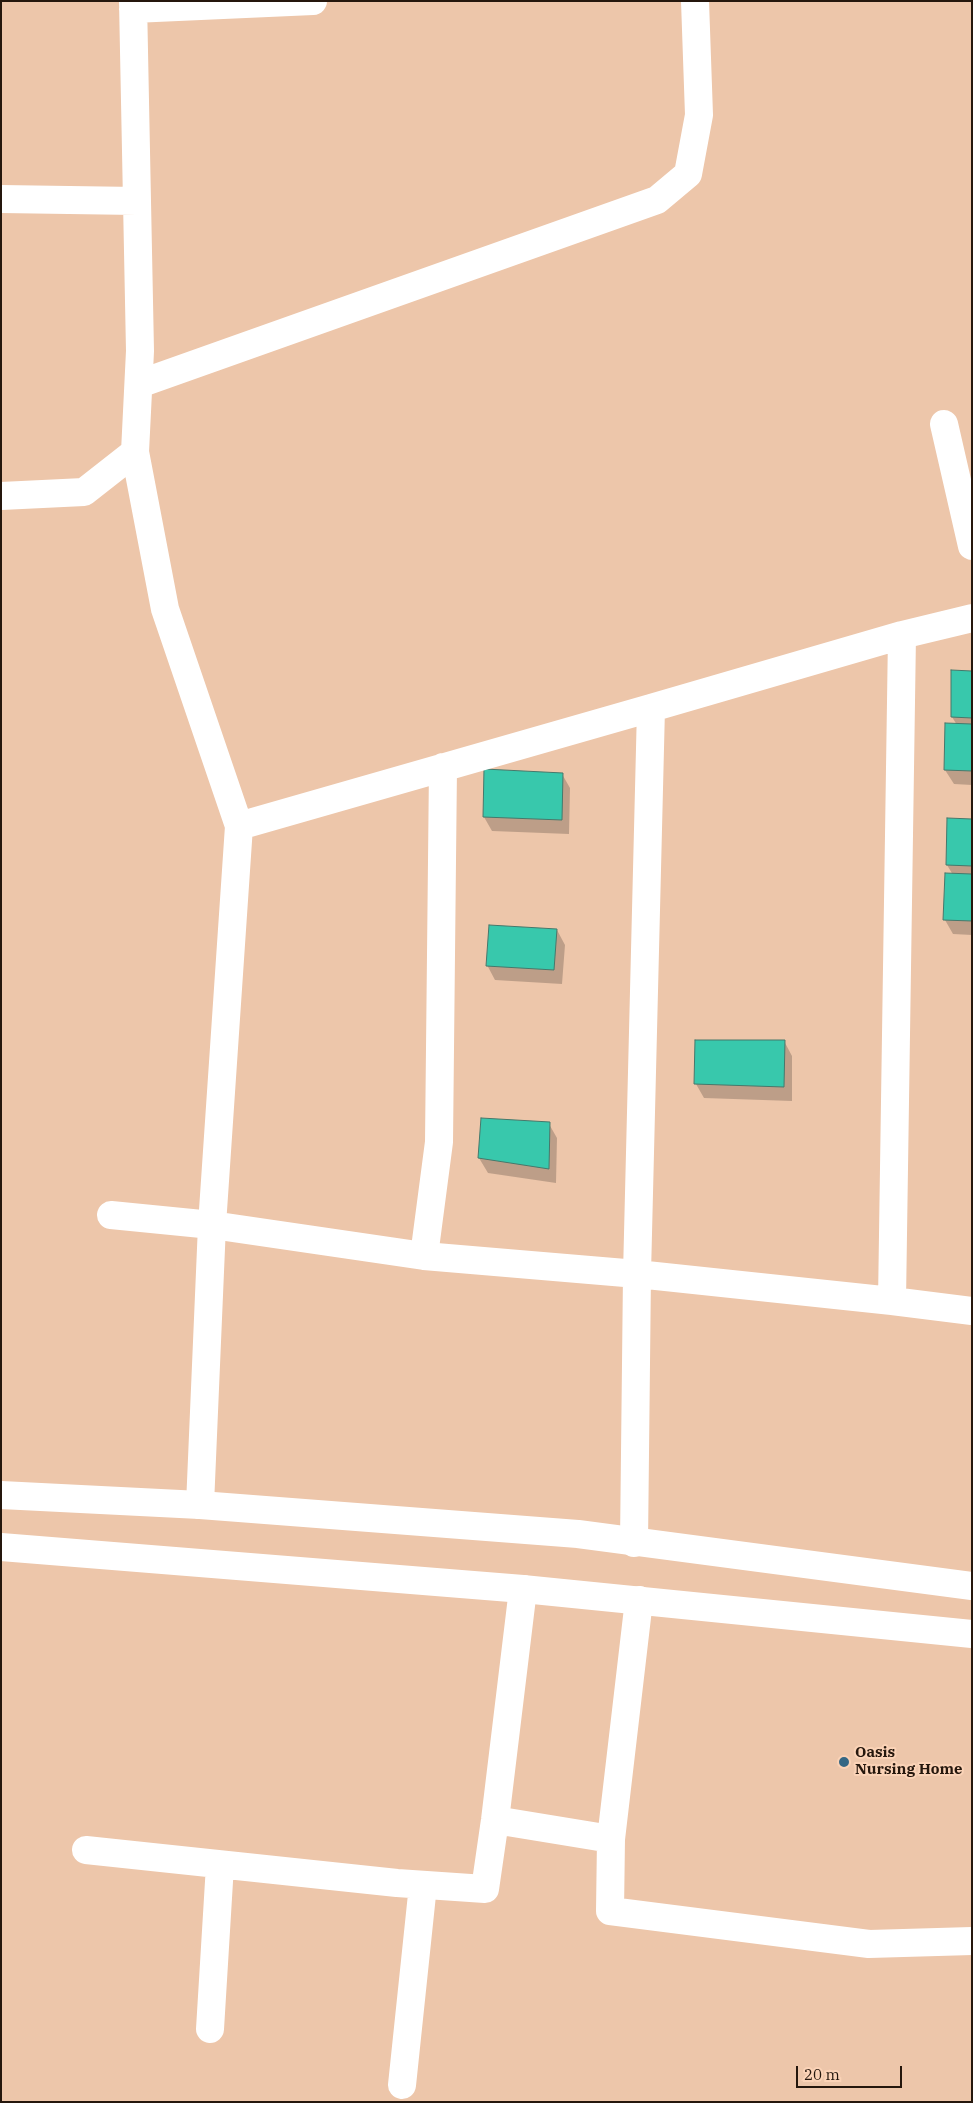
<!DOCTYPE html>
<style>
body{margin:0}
#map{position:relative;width:973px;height:2103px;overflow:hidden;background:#edc6aa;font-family:"IBM Plex Serif",serif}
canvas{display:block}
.frame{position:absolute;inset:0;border:2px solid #25170d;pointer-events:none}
.scale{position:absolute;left:796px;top:2066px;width:106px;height:22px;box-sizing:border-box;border:2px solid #25170d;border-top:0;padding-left:6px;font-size:15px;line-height:18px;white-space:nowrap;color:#25170d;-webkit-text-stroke:4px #fbd3b7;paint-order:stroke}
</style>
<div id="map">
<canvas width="973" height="2103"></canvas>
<div class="frame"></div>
<div class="scale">20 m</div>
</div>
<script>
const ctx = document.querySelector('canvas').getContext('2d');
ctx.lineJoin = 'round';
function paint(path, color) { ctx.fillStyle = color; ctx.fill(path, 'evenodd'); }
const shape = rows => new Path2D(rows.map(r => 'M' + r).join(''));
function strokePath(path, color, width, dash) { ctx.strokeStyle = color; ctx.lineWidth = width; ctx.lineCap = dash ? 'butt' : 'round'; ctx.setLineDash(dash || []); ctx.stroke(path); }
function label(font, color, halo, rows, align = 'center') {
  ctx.font = font + ' "IBM Plex Serif",serif'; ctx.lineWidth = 4; ctx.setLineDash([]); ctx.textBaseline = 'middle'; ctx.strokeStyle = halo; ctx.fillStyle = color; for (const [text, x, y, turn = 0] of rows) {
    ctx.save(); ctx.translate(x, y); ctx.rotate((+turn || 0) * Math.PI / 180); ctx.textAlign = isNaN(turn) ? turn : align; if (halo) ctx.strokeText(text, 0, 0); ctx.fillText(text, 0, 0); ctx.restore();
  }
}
const shadow = shape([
 [972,672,972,785,954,784,945,770,957,725,952,717],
 [562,774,570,788,569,834,492,831,484,817],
 [972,820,972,935,953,934,945,920,953,875,947,865],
 [557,930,565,945,562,984,495,980,487,965],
 [784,1041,792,1056,792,1101,704,1098,696,1084],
 [549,1124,557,1138,556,1183,488,1173,479,1158]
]);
const building = shape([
 [951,670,972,671,972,718,951,717,951,670],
 [945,723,972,724,972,771,944,770,945,723],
 [484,769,563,773,562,820,483,817,484,769],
 [947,818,972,819,972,866,946,865,947,818],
 [945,873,972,874,972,921,943,920,945,873],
 [489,925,557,929,554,970,486,966,489,925],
 [695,1040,785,1040,784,1087,694,1084,695,1040],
 [481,1118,550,1122,549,1169,478,1158,481,1118]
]);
const minor = shape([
 [133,9,313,1],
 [1,199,137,201],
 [139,384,657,200,688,174,699,115,695,1],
 [944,424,972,546],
 [135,452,165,609,239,826],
 [1,496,84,492,135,452,140,351,133,1],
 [902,635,972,618],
 [111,1215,212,1225,424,1256,637,1274,892,1301,902,635,651,708],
 [424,1256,439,1142,443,767],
 [892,1301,972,1311],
 [200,1505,212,1225,239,826,651,708,637,1274,634,1543],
 [639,1600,611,1839,610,1911,869,1944,972,1941],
 [495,1820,611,1839],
 [86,1850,397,1883,485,1889,495,1820,523,1589],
 [210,2029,220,1865],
 [402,2085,423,1885]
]);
const major = shape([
 [1,1495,200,1505,578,1534,972,1586],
 [1,1547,523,1589,972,1634]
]);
const markers = [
 [844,1762,6,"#356784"]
];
const poiNames = [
 ["Oasis",855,1753],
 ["Nursing Home",855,1770]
];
paint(shadow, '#0003');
paint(building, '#38c8ac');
strokePath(building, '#45786b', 1);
strokePath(minor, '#fff', 28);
strokePath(major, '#fff', 28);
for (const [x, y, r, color] of markers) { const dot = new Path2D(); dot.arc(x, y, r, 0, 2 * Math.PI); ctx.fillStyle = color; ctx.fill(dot); strokePath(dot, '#fbd3b7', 2); }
label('bold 15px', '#25170d', '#fbd3b7', poiNames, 'left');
</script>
